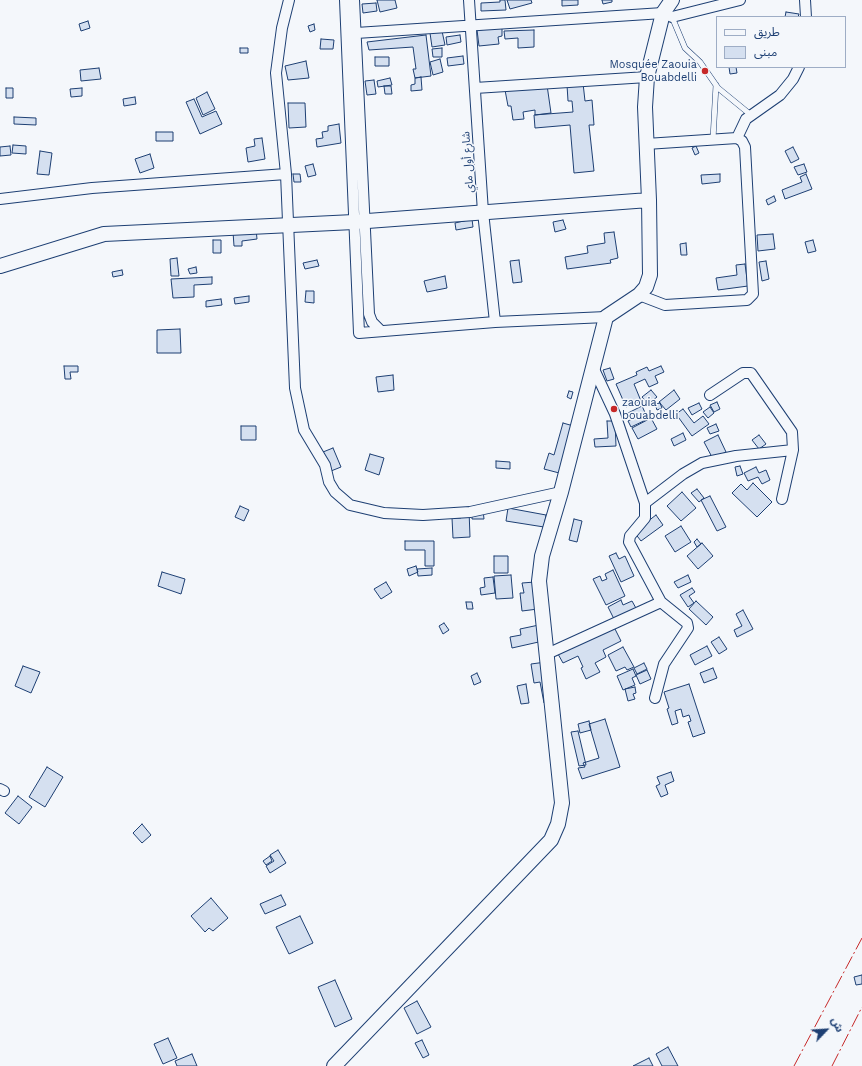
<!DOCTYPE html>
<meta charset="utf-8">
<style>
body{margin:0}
#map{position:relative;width:862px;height:1066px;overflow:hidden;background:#f4f7fb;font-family:"Work Sans","Noto Sans Arabic",sans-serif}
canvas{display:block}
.legend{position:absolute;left:716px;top:16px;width:130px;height:52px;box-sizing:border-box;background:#f4f7fb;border:1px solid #9eadc5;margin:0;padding:5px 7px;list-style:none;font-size:12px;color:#1d3f73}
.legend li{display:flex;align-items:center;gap:8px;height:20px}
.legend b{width:20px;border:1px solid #9eadc5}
.north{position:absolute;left:806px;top:1010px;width:40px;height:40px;-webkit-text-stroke:3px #f4f7fb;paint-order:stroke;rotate:65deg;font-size:11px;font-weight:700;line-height:16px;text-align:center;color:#1d3f73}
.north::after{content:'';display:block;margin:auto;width:14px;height:18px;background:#1d3f73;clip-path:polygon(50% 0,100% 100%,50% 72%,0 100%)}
</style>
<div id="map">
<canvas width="862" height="1066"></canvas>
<ul class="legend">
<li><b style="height:5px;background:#f4f7fb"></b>طريق</li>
<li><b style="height:11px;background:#d5e0f0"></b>مبنى</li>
</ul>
<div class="north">ش</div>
</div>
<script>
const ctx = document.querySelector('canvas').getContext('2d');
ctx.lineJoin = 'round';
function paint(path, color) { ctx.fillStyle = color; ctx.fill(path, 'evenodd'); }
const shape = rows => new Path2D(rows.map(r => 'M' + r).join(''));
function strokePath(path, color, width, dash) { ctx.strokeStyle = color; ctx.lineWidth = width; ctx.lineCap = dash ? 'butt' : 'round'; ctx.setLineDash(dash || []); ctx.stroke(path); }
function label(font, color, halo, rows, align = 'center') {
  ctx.font = font + ' "Work Sans","Noto Sans Arabic",sans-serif'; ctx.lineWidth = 3; ctx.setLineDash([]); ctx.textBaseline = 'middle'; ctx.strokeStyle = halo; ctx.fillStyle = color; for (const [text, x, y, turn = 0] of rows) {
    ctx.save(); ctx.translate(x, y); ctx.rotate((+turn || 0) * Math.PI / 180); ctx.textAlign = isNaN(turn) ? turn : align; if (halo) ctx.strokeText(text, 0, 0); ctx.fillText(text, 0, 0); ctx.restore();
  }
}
const building = shape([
 [377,0,395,0,397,8,380,12,377,0],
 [500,0,505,0,506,10,481,11,481,3,500,2,500,0],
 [507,0,531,0,532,3,510,9,507,0],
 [562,0,578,0,578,5,562,6,562,0],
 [602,0,612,0,612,2,603,4,602,0],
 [376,3,377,11,363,13,362,4,376,3],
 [786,12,799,14,798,17,785,17,786,12],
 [88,21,90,28,81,31,79,24,88,21],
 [314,24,315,30,310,32,308,26,314,24],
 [502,28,502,36,498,37,499,44,479,46,477,30,502,28],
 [534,30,534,47,518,48,518,38,505,39,504,31,534,30],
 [442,31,445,45,432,47,430,33,442,31],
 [426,35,431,76,415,78,413,69,416,69,413,47,369,50,367,42,426,35],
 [460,35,461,42,447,45,446,37,460,35],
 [321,39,334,40,333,49,320,49,321,39],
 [240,48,248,48,248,53,240,53,240,48],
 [442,48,442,57,433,57,432,49,442,48],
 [463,56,464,64,448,66,447,58,463,56],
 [375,57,389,57,389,66,375,66,375,57],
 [440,59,443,72,433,75,430,62,440,59],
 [306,61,309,78,288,80,285,66,306,61],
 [729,67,736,67,737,73,730,74,729,67],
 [99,68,101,79,81,81,80,70,99,68],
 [421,77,422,90,411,91,411,85,415,84,415,78,421,77],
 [390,78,392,85,378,87,377,81,390,78],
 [374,80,376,94,367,95,365,81,374,80],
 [583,83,585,101,592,100,594,125,589,125,594,171,574,173,570,125,535,128,534,115,573,112,572,101,568,101,567,85,583,83],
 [547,85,551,113,535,115,535,110,523,112,524,119,513,120,511,106,508,106,505,90,547,85],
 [384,86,391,86,392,94,385,94,384,86],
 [6,88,13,88,13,98,6,98,6,88],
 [82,88,82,96,71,97,70,89,82,88],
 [207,92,215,109,203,115,196,98,207,92],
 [135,97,136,104,124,106,123,99,135,97],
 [194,99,202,117,216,111,222,124,200,134,186,102,194,99],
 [288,103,305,103,306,127,289,128,288,103],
 [14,117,36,118,36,125,14,124,14,117],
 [339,124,341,143,317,147,316,139,323,138,322,132,328,131,328,126,339,124],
 [156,132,173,132,173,141,156,141,156,132],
 [262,138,265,159,248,162,246,148,255,146,254,139,262,138],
 [13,145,26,146,26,154,12,153,13,145],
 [10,146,11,155,0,156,0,147,10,146],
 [696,146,699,153,695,155,692,148,696,146],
 [793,147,799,159,791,163,785,151,793,147],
 [40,151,52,153,49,175,37,174,40,151],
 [150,154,154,168,140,173,135,159,150,154],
 [313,164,316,175,308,177,305,166,313,164],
 [804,164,807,172,798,175,794,167,804,164],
 [293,174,300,174,301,182,294,182,293,174],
 [720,174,720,182,702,184,701,175,720,174],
 [806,174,812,189,785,199,782,190,802,182,800,177,806,174],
 [774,196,776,201,768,205,766,200,774,196],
 [472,219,473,227,456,230,455,223,472,219],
 [563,220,566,229,555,232,553,222,563,220],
 [256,229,257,239,242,241,242,246,234,246,233,232,256,229],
 [614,232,618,258,610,260,611,263,567,269,565,257,588,253,587,246,605,243,604,233,614,232],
 [773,234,775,249,758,251,757,235,773,234],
 [213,240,221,240,221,253,213,253,213,240],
 [813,240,816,251,808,253,805,242,813,240],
 [686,243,687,255,681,255,680,244,686,243],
 [177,258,179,276,171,276,170,259,177,258],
 [317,260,319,266,305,269,303,263,317,260],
 [519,260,522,282,513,283,510,261,519,260],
 [766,261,769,279,762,281,759,262,766,261],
 [745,264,748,286,718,290,716,278,737,275,736,265,745,264],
 [196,267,197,273,190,274,188,269,196,267],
 [122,270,123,275,113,277,112,272,122,270],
 [445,276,447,288,427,292,424,281,445,276],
 [212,277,212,284,194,285,194,297,173,298,171,279,212,277],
 [306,291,314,291,314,303,305,302,306,291],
 [249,296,249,302,235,304,234,298,249,296],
 [221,299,222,305,206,307,206,301,221,299],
 [180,329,181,353,157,353,157,330,180,329],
 [64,366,78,366,78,372,70,372,71,379,65,379,64,366],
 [661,366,664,372,655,376,658,383,649,387,645,379,634,384,641,401,626,407,616,384,637,375,636,372,647,367,649,371,661,366],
 [610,368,614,379,607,381,603,370,610,368],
 [393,375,394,390,378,392,376,377,393,375],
 [651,390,657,397,648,404,642,397,651,390],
 [674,390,680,399,666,410,659,402,674,390],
 [569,391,573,392,571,399,567,397,569,391],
 [717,402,720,409,714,412,710,405,717,402],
 [660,403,662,408,657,410,655,404,660,403],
 [699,403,702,409,692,415,688,408,699,403],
 [642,406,648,419,631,427,628,421,632,419,628,413,642,406],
 [710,407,714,413,708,418,703,412,710,407],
 [683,409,694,423,703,416,709,424,692,436,676,414,683,409],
 [651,418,657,429,638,439,632,428,651,418],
 [607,421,615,421,616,446,595,447,594,439,608,438,607,421],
 [563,423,577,427,563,474,544,469,549,453,554,455,563,423],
 [716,424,719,431,710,434,707,428,716,424],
 [241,426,256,426,256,440,241,440,241,426],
 [683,433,686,440,674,446,671,439,683,433],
 [718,435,726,452,713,459,704,442,718,435],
 [759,435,766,444,759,449,752,440,759,435],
 [333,448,341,467,331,471,323,452,333,448],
 [370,454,384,458,379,475,365,470,370,454],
 [496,461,510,462,510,469,496,468,496,461],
 [740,466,743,474,737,476,735,467,740,466],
 [756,467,759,473,766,470,770,480,762,484,758,477,748,481,744,473,756,467],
 [753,483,772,502,757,517,732,493,741,484,747,490,753,483],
 [697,489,704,498,699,502,691,493,697,489],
 [682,492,696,508,681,521,667,506,682,492],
 [710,496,726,527,717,531,701,500,710,496],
 [240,506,249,510,244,521,235,517,240,506],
 [508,508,546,515,544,527,506,521,508,508],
 [469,510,470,537,453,538,452,518,461,518,461,511,469,510],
 [483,510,484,519,472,519,472,511,483,510],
 [656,515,663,525,641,541,634,532,656,515],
 [574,519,582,521,577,542,569,540,574,519],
 [681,526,691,542,675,552,665,536,681,526],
 [697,539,701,544,697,547,694,542,697,539],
 [405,541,434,541,434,566,425,566,425,550,405,550,405,541],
 [702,543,713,556,698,569,687,556,702,543],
 [616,553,619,559,625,556,634,576,621,582,609,556,616,553],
 [494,556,508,556,508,573,494,573,494,556],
 [416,566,418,572,409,576,407,569,416,566],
 [432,568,432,575,418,576,417,569,432,568],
 [613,570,625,596,606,605,593,579,600,576,602,581,607,579,605,574,613,570],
 [162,572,185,579,181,594,158,586,162,572],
 [511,575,513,598,496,599,494,576,511,575],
 [688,575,691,582,678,588,674,582,688,575],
 [493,577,495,593,481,595,480,588,485,587,484,578,493,577],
 [386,582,392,592,381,599,374,589,386,582],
 [535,582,538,609,522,611,520,593,524,593,522,583,535,582],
 [692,588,695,592,689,596,694,603,688,607,680,595,692,588],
 [621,600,623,605,632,601,637,610,615,621,608,607,621,600],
 [696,601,713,617,706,625,689,609,696,601],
 [466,602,472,602,473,609,467,609,466,602],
 [743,610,753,629,737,637,734,630,742,626,736,614,743,610],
 [444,623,449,630,443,634,439,626,444,623],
 [539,625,543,641,512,648,510,637,521,635,520,629,539,625],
 [614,627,621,641,603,650,606,657,595,663,600,672,586,679,581,668,583,667,578,656,563,663,558,654,614,627],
 [719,637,727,649,719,654,711,642,719,637],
 [707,646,712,656,695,665,690,655,707,646],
 [623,647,634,667,627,670,625,667,616,671,608,655,623,647],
 [546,662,553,701,544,703,540,682,534,683,531,664,546,662],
 [644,663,647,669,637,674,634,668,644,663],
 [23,666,40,672,31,693,15,686,23,666],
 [713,668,717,678,704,683,700,673,713,668],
 [633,669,636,676,632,678,635,685,623,690,617,676,633,669],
 [647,670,651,679,640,684,636,675,647,670],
 [477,673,481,682,474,685,471,676,477,673],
 [526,684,529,703,521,704,517,686,526,684],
 [689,684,705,733,693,737,688,722,691,721,689,715,683,717,681,709,675,711,678,723,672,725,667,709,669,708,664,692,689,684],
 [635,687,636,693,633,694,635,699,628,701,625,689,635,687],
 [605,719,620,767,582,779,578,768,585,767,583,763,599,758,589,724,605,719],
 [589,721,591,730,580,733,578,724,589,721],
 [578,731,586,765,579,766,571,732,578,731],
 [47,767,63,777,45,807,29,797,47,767],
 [671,772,674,781,665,785,668,794,661,797,656,786,660,784,657,777,671,772],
 [18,796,32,807,19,824,5,813,18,796],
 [142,824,151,835,142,843,133,833,142,824],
 [278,850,286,863,270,873,266,866,274,861,270,855,278,850],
 [270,856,272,861,266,865,263,861,270,856],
 [281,895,286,905,265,914,260,904,281,895],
 [211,898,228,918,213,931,209,928,205,932,191,916,211,898],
 [300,916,313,943,289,954,276,927,300,916],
 [862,975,862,984,856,985,854,977,862,975],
 [335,980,352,1019,335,1027,318,987,335,980],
 [417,1001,431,1027,417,1034,404,1008,417,1001],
 [168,1038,177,1058,163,1064,154,1044,168,1038],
 [422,1040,429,1055,423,1058,415,1043,422,1040],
 [668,1047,678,1066,662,1066,656,1054,668,1047],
 [192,1054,197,1066,177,1066,175,1061,192,1054],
 [649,1058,653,1066,633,1066,649,1058]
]);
const lane = shape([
 [672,17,685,48,700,62,718,88,751,115],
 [713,139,716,85]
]);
const street = shape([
 [289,0,282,28,276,73,286,174,295,388,304,430,325,465,329,482,335,492,350,505,384,513,423,515,470,512,561,492],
 [345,0,359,333,495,322,606,317],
 [354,0,369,314,372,322,381,331],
 [469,0,483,212,495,322],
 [805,0,806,17],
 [356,33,663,13,672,17,740,0],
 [475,88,647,77],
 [737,138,746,119,780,95,793,79,799,67],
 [0,199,92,188,286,174],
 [639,295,665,305,747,300,753,294,745,147,742,141,737,138,646,144],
 [710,395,743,373,751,373,792,432,793,450],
 [645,503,683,474,702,463,736,456,793,450,782,499],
 [547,654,661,602,629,542,630,536,645,518,645,503,615,414,593,367],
 [655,698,664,664,688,628,687,623,661,602],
 [0,789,4,791]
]);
const secondary = shape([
 [0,266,104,234,354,222,649,200],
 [334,1066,551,840,558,824,562,803,539,581,542,556,561,492,606,317,639,295,646,287,650,275,649,200,645,107,647,77,663,13,672,0]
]);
const power = shape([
 [794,1066,862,938],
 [832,1066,862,1007]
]);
const markers = [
 [705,71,4,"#c62828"],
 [614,409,4,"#c62828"]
];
const poiNames = [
 ["Mosquée Zaouia",697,65],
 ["Bouabdelli",697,78],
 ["zaouia",622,403,"left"],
 ["bouabdelli",622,416,"left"]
];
const streetNames = [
 ["شارع أول ماي",468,162,-94]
];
paint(building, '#d5e0f0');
strokePath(building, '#1d3f73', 1);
strokePath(lane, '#1d3f73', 6);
strokePath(street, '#1d3f73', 12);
strokePath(secondary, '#1d3f73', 16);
strokePath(lane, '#f4f7fb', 5);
strokePath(street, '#f4f7fb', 10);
strokePath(secondary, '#f4f7fb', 14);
strokePath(power, '#c62828', 1, [14, 3, 2, 3]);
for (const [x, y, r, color] of markers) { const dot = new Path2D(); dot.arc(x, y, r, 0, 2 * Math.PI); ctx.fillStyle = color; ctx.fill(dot); strokePath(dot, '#f4f7fb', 1.5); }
label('11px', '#1d3f73', '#f4f7fb', poiNames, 'right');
label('11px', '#1d3f73', '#f4f7fb', streetNames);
</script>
